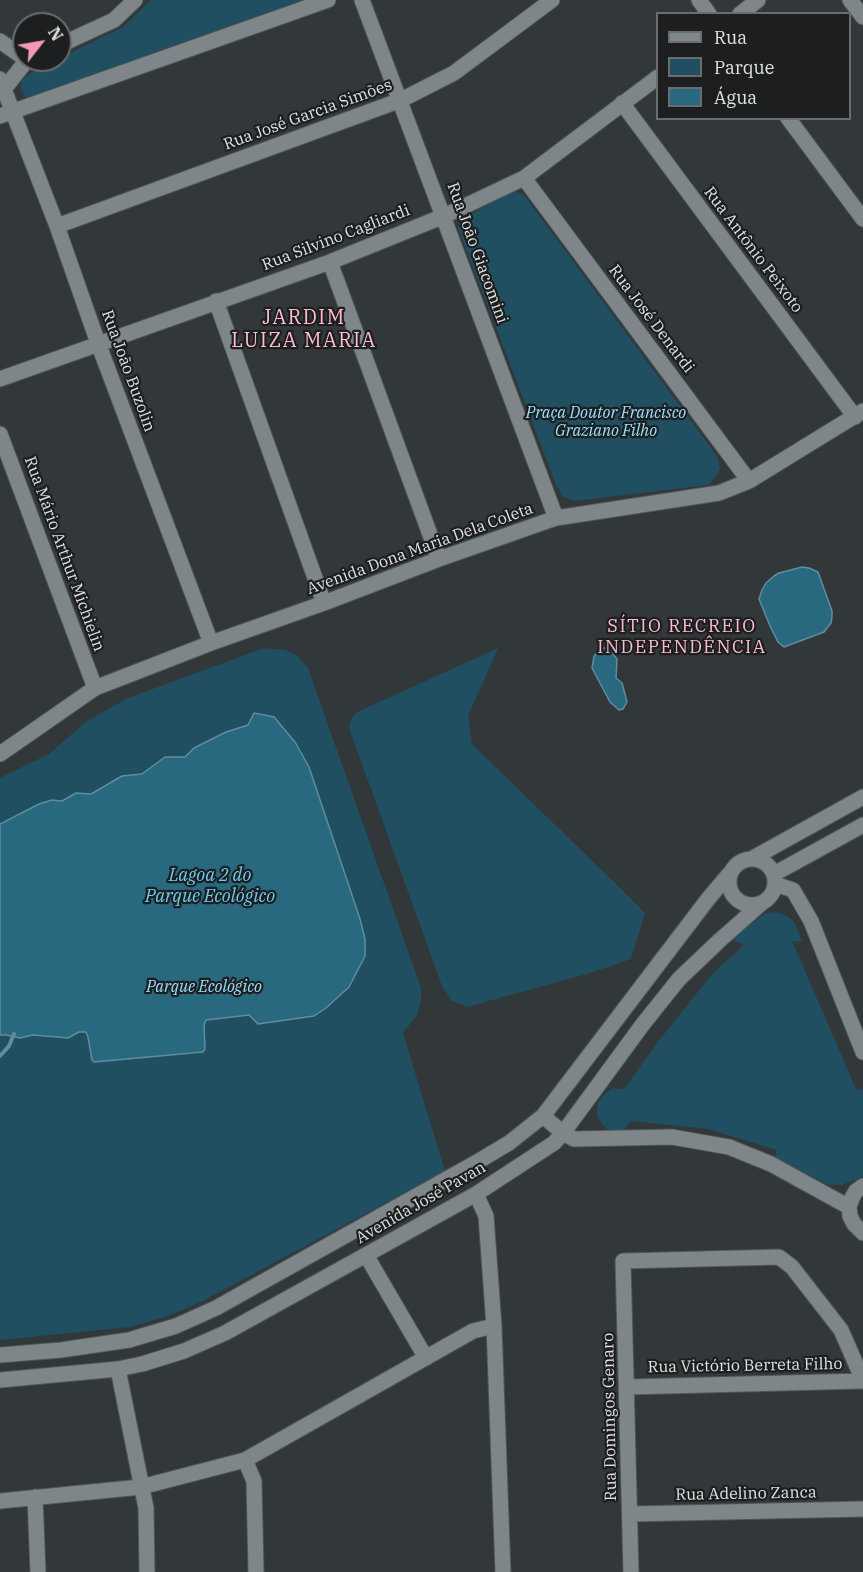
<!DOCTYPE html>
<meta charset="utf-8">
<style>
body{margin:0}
#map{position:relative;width:863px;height:1572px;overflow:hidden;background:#32383a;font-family:"IBM Plex Serif",serif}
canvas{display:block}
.legend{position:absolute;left:656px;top:12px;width:195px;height:108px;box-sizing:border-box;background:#1c1e1f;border:2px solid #6a6c6d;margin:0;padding:8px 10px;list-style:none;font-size:18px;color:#dee2e3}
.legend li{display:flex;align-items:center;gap:12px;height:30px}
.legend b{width:30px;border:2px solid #6a6c6d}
.north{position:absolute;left:12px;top:12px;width:60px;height:60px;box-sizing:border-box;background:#1c1e1f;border:2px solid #6a6c6d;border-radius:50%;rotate:59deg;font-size:16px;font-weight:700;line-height:24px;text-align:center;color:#dee2e3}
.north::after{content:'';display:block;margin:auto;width:21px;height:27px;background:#f19ab3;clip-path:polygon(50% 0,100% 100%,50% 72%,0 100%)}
</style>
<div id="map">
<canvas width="863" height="1572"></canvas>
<ul class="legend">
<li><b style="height:8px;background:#7f8689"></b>Rua</li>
<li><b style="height:16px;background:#1f4f61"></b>Parque</li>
<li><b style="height:16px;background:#296980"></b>Água</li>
</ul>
<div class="north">N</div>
</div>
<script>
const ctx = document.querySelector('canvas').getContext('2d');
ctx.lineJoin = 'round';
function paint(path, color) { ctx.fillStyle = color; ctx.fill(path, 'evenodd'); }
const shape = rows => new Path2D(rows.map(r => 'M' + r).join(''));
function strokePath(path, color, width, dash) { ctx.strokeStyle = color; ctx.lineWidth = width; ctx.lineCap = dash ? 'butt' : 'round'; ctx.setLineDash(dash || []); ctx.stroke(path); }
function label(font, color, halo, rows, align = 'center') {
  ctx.font = font + ' "IBM Plex Serif",serif'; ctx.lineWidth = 4.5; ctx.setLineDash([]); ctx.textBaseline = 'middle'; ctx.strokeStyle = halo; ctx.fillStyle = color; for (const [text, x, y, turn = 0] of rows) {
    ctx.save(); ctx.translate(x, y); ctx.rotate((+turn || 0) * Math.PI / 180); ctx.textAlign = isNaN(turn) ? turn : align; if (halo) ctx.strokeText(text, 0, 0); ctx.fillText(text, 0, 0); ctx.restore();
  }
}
const green = shape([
 [151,0,303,0,27,98,22,92,20,87,22,80,34,71,56,60,60,60,60,58,123,27],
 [517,192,524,195,717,456,720,468,717,475,708,485,574,501,564,497,557,487,458,228,464,218,507,195],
 [264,648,285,650,296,655,308,668,421,988,421,1001,417,1015,403,1033,445,1171,201,1302,165,1317,130,1327,0,1340,0,778,49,754,87,721,128,698],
 [498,648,468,716,472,744,614,882,645,913,631,959,590,973,467,1007,452,1001,442,986,349,728,351,719,357,712],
 [775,912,783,914,790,918,795,923,802,942,792,941,856,1089,863,1090,863,1176,856,1180,841,1185,829,1185,776,1158,776,1150,708,1129,631,1121,621,1133,607,1129,602,1124,598,1118,597,1111,598,1103,602,1097,607,1092,613,1088,624,1089,657,1043,713,973,744,945,731,939,760,917,767,913]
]);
const water = shape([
 [802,567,809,568,818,572,832,611,832,617,831,623,824,632,784,647,778,642,770,626,759,599,762,590,766,583,774,576,779,573,802,567],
 [602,648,607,648,610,650,617,659,616,678,622,683,627,702,623,709,619,710,610,702,592,668,594,656,602,648],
 [254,713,274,717,295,742,309,767,360,919,365,939,365,956,349,987,326,1008,314,1016,258,1024,249,1015,206,1020,204,1025,205,1049,203,1052,94,1062,92,1060,88,1037,86,1032,79,1032,68,1038,33,1035,20,1038,6,1035,0,1035,0,824,39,804,52,800,62,801,76,793,91,794,122,776,142,774,165,757,185,757,194,748,226,732,248,725,254,713]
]);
const stream = shape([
 [0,1056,9,1046,14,1034]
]);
const minor = shape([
 [362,0,556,518],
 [699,0,709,14],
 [850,0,863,17],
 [740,14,758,0],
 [0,41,24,58],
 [60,45,114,20,135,0],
 [0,79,57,226,98,343,211,643],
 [4,89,27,60],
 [622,103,855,417],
 [0,116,328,0],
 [788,118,863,219],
 [524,178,749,481],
 [57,226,401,100,454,73,552,0],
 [330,262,439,559],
 [216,301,324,603],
 [0,379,330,262,444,216,524,178,658,77],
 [0,434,95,688],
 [0,754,95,688,211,643,324,603,439,559,556,518,719,493,749,481,863,411],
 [753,858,863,797],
 '729 882a23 23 0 1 1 46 0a23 23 0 1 1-46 0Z',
 [774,874,863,825],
 [775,884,793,890,811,921,863,1052],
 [543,1116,563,1133,574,1139,672,1137,729,1147,771,1164,849,1207],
 [863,1186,856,1191,852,1198,849,1207,850,1216,854,1224,863,1233],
 [476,1194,486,1216,494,1326,503,1572],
 [366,1255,426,1358],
 [0,1355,61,1350,129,1340,176,1326,216,1308,477,1162,509,1143,543,1116,708,899,730,873],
 [118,1369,146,1508,147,1572],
 [0,1380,118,1369,142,1364,184,1351,225,1333,476,1194,554,1143,563,1133,643,1024,679,979,720,940,763,902],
 [627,1387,863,1381],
 [245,1460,254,1481,256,1572],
 [35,1497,38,1572],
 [0,1501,141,1487,245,1460,473,1331,494,1326],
 [630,1514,863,1509],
 [631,1572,623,1261,779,1257,792,1267,841,1330,863,1380]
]);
const streetNames = [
 ["Rua José Garcia Simões",308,115,-20],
 ["Rua Silvino Cagliardi",336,238,-21],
 ["Rua Antônio Peixoto",753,250,53],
 ["Rua João Giacomini",477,253,70],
 ["Rua José Denardi",651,319,53],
 ["Rua João Buzolin",128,371,70],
 ["Avenida Dona Maria Dela Coleta",420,549,-20],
 ["Rua Mário Arthur Michielin",64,554,70],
 ["Avenida José Pavan",421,1203,-30],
 ["Rua Victório Berreta Filho",745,1366,-1],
 ["Rua Domingos Genaro",610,1417,-91],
 ["Rua Adelino Zanca",746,1494,-1]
];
const parkNames = [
 ["Praça Doutor Francisco",606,413],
 ["Graziano Filho",606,431],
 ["Parque Ecológico",204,987]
];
const neighbourhoodNames = [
 ["SÍTIO RECREIO",682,627],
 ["INDEPENDÊNCIA",682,648]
];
const waterNames = [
 ["Lagoa 2 do",210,876],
 ["Parque Ecológico",210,897]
];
const quarterNames = [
 ["JARDIM",304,318],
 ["LUIZA MARIA",304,341]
];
paint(green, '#1f4f61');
paint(water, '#296980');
strokePath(water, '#5f8d9e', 1.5);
strokePath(stream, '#5f8d9e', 4);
strokePath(minor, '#505657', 17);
strokePath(minor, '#7f8689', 15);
label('16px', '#dee2e3', '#1c1e1f', streetNames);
label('italic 16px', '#97e0fd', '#1c1e1f', parkNames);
ctx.letterSpacing = '1.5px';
label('18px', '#febcce', '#1c1e1f', neighbourhoodNames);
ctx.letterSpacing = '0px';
label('italic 18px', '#6dcdf1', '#1c1e1f', waterNames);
ctx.letterSpacing = '1.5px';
label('20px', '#febcce', '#1c1e1f', quarterNames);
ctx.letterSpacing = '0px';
</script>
